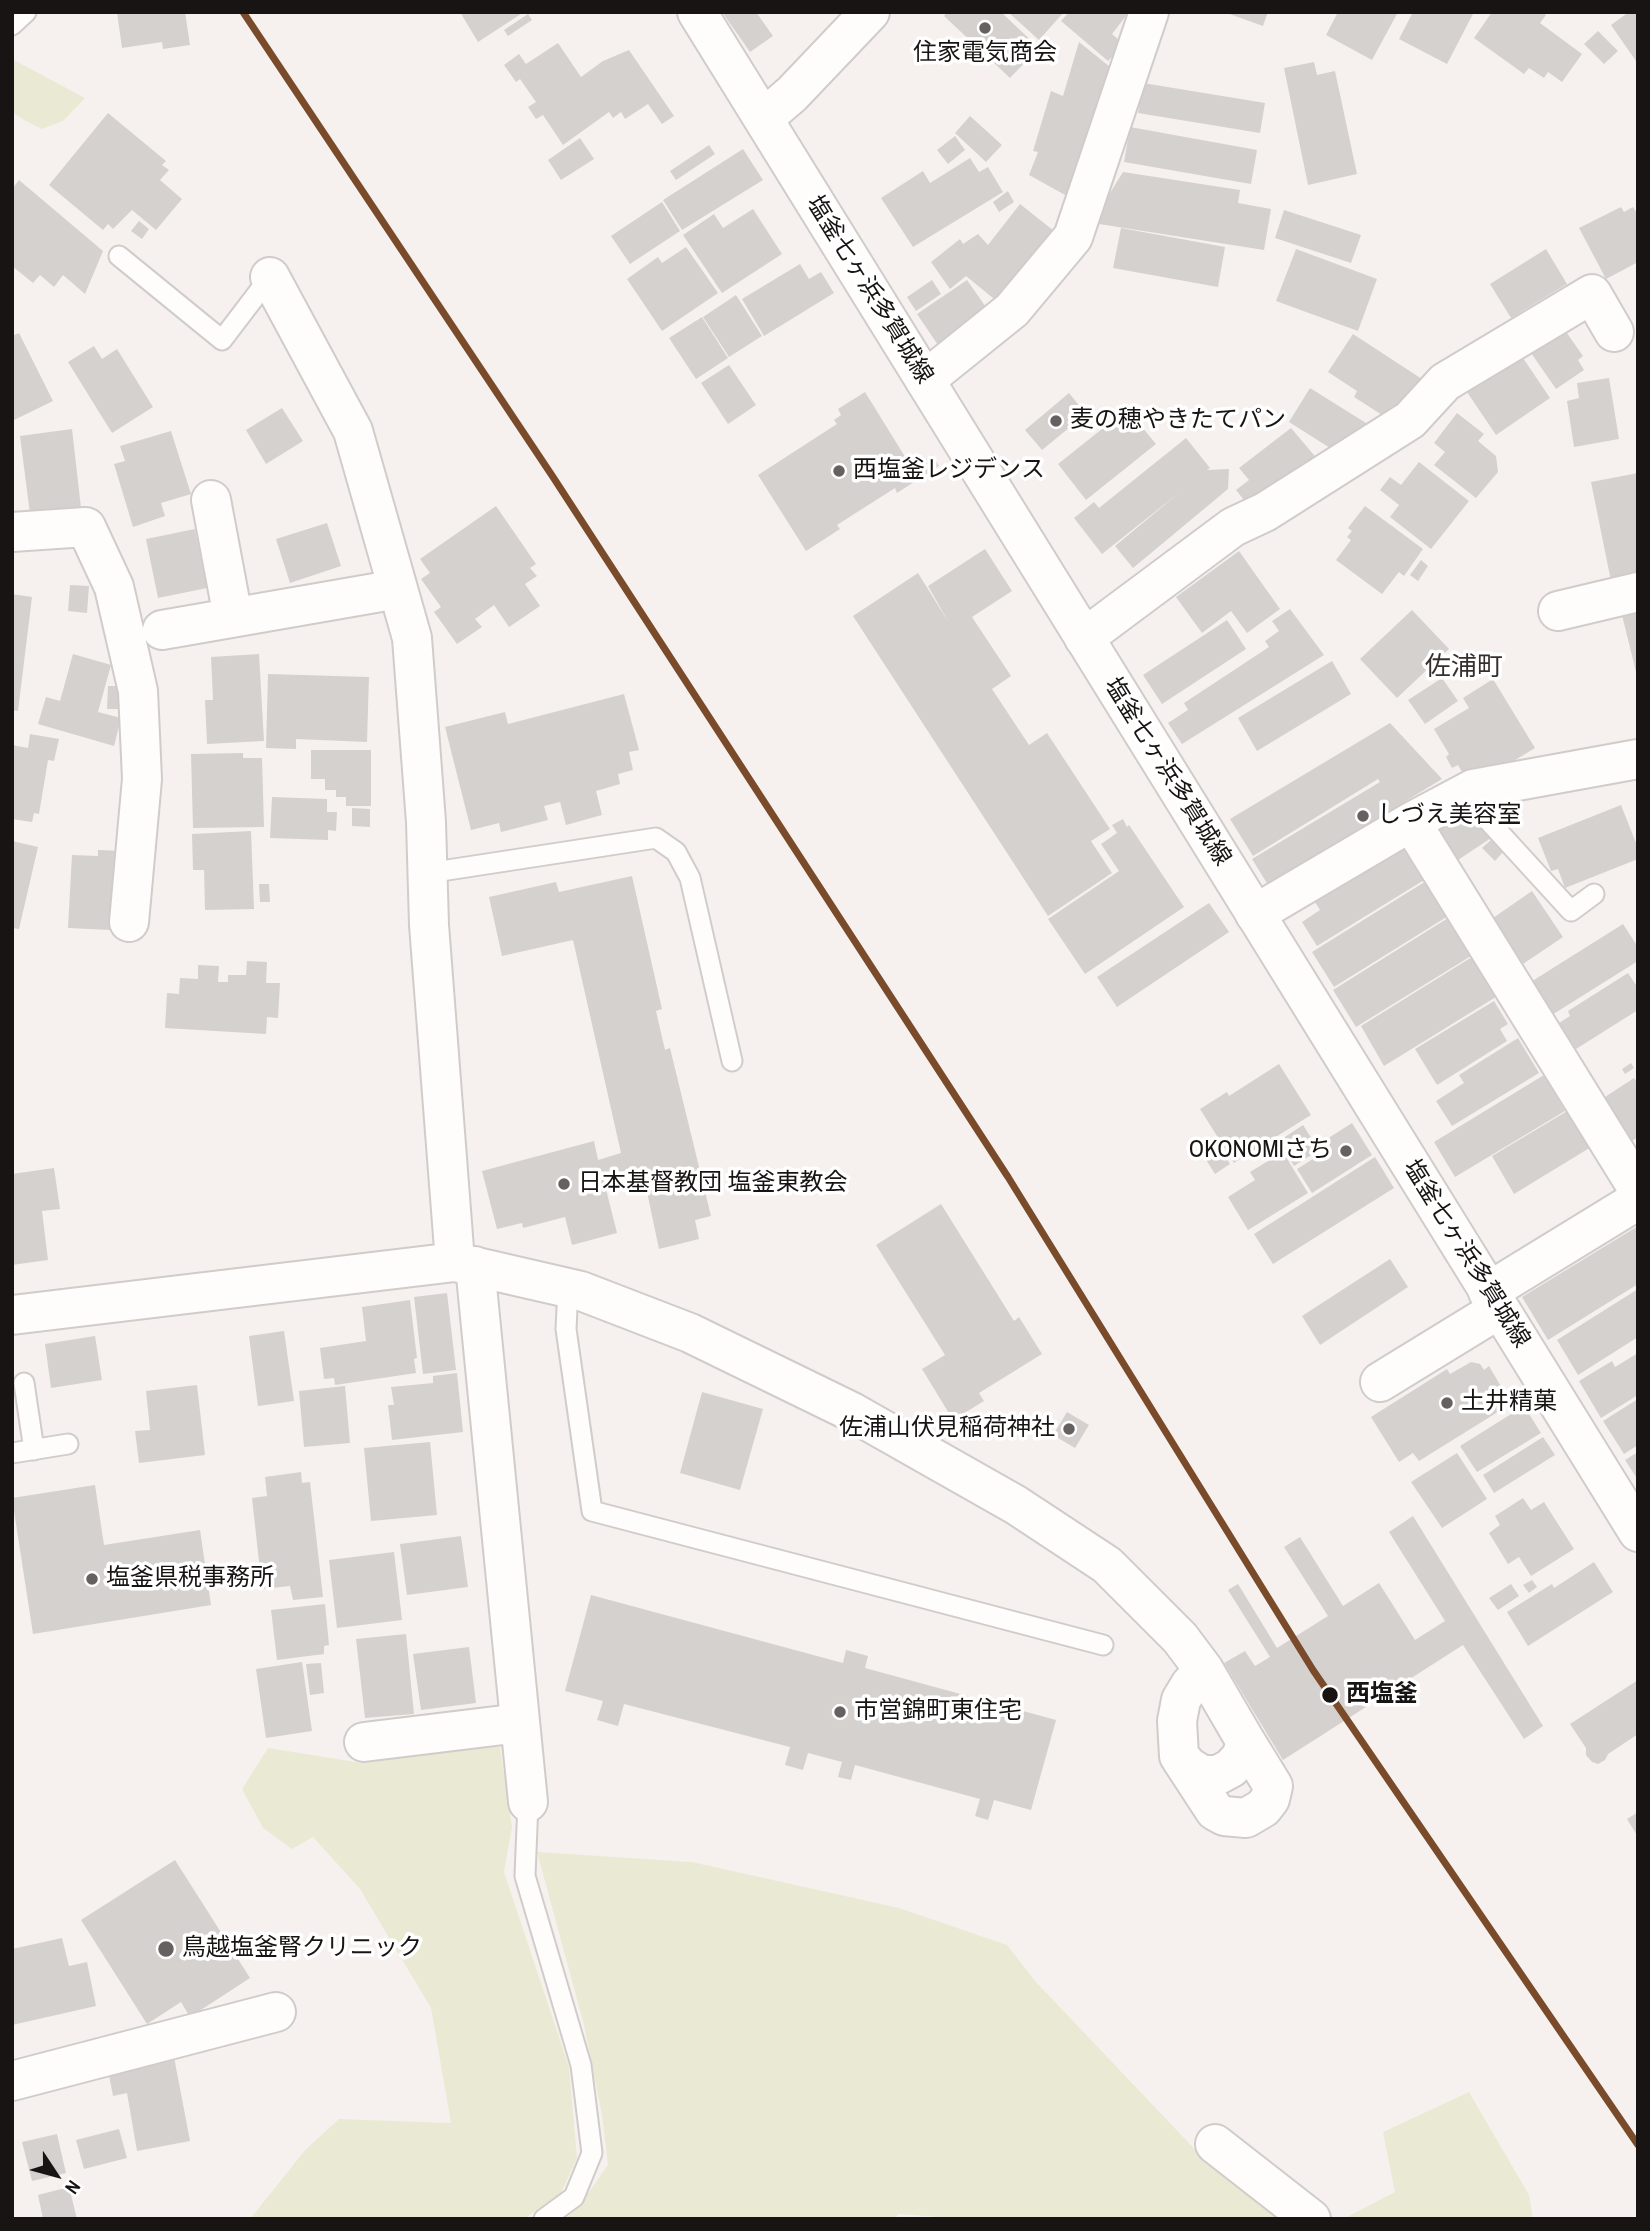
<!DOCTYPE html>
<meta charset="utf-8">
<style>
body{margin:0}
#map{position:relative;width:1650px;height:2231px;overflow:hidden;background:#f6f1ee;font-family:"Archivo Narrow",sans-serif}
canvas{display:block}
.frame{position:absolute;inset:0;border:14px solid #171413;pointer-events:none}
.north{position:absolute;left:21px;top:2140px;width:70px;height:70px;-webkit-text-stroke:5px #fff;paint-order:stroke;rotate:126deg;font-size:19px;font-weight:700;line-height:28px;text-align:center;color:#171413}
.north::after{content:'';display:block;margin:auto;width:24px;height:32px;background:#171413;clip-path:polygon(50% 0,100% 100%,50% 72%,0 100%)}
</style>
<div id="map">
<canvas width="1650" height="2231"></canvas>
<div class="frame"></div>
<div class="north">N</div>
</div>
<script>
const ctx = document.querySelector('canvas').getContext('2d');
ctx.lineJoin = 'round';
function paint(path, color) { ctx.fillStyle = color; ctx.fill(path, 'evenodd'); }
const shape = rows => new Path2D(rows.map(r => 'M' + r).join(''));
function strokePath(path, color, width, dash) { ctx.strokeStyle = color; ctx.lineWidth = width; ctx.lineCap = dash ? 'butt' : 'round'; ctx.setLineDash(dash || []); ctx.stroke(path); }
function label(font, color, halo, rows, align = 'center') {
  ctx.font = font + ' "Archivo Narrow","Noto Sans JP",sans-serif'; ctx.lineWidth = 7; ctx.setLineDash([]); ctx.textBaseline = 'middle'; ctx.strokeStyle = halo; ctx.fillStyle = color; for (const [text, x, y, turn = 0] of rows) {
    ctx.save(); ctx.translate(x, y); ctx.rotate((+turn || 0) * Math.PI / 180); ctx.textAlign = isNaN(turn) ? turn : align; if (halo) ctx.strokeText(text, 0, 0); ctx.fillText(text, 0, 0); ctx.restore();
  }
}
const green = shape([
 [12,59,85,98,63,121,42,129,24,120,12,112],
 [500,1747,512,1827,504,1872,569,2067,577,2158,561,2193,524,2219,250,2219,306,2149,339,2119,451,2123,431,2008,360,1889,313,1837,292,1849,263,1828,242,1789,268,1748,362,1763,439,1749],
 [537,1852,692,1862,899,1908,1007,1945,1036,1982,1207,2162,1294,2219,963,2219,898,2214,896,2219,565,2219,577,2209,608,2165,602,2115,584,2025],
 [1469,2092,1529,2195,1533,2219,1343,2219,1395,2192,1383,2132]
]);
const building = shape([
 [117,12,185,12,190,45,163,49,162,42,122,48],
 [460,12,524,12,478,42],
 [722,12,756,12,773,36,750,52],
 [947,12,1001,12,1039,48,1010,78,944,16],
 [1008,12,1064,12,1039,40],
 [1069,12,1129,12,1112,34,1124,44,1108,61,1061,21],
 [1224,12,1268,12,1263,26],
 [1338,12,1398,12,1372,60,1326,35],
 [1413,12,1474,12,1447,64,1399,39],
 [1492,12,1542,12,1546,15,1540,23,1582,54,1562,82,1548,72,1544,78,1529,68,1524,74,1474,38],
 [1629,12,1638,12,1638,64,1611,25],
 [528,14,532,20,508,36,504,30],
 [1598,31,1618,51,1604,64,1584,44],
 [1079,42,1115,71,1067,196,1029,175,1038,152,1033,151,1051,91,1063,96],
 [558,43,581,77,603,61,629,50,674,116,662,124,648,104,625,119,621,112,613,118,609,112,563,145,543,115,536,119,528,107,536,102,520,79,516,82,504,65,519,54,526,64],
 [1314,62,1317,75,1335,71,1357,174,1308,185,1284,68],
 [1143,83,1265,103,1260,133,1138,113],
 [108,113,166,161,162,165,169,170,160,180,182,199,156,230,132,210,113,229,108,224,103,230,49,185],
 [970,116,1002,145,986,162,955,133],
 [1130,127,1257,150,1251,184,1124,162],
 [955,136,965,150,948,164,937,150],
 [580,138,594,159,561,180,548,160],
 [709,145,715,154,676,180,670,171],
 [743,149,763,180,682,230,663,200],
 [970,158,979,172,988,167,1003,192,913,247,881,198,923,171,930,183],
 [1123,172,1240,190,1238,203,1271,209,1264,250,1099,224,1103,204],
 [19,180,103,251,85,294,63,275,54,287,40,275,33,283,12,266,12,189],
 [1008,191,1014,202,999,212,993,202],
 [662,202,680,231,630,264,611,236],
 [1020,204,1054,231,999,303,966,276,950,289,931,262,960,239,963,244,978,234,988,245],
 [1621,207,1624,212,1633,207,1638,215,1638,262,1606,279,1579,228],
 [753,209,782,254,722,293,683,235,714,214,723,228],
 [1284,210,1361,235,1351,263,1275,238],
 [139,221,149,229,142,239,131,231],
 [1121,228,1225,247,1218,287,1113,268],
 [686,247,718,293,662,331,627,279,658,257,662,263],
 [1296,249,1377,279,1358,331,1276,301],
 [1546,249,1567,284,1511,318,1490,284],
 [800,264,809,279,821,272,834,293,764,336,742,299],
 [932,280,941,294,916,311,907,297],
 [967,280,990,313,940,348,917,314],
 [736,295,762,336,729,357,703,317],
 [702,317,728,358,696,379,669,338],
 [1562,326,1583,356,1578,360,1584,370,1556,389,1529,350],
 [19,333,53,401,12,421,12,336],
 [1353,334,1425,381,1393,422,1354,397,1357,391,1328,372],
 [94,346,102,359,117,349,153,407,112,433,68,362],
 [1521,355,1550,398,1496,435,1467,392],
 [729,365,756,405,728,424,701,383],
 [1609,378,1619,439,1574,447,1567,401,1579,398,1577,383],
 [1310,388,1366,423,1352,445,1338,453,1289,422],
 [865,392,912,468,932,455,939,466,897,493,895,488,837,525,840,529,806,551,758,475,837,424,834,420,841,415,838,409],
 [1069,393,1086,414,1042,450,1025,430],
 [282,408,303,441,266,464,246,430],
 [1127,409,1156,444,1086,500,1058,464],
 [1457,413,1484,434,1478,441,1496,456,1498,472,1476,498,1434,465,1445,452,1434,443],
 [1291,428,1319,461,1251,509,1236,490,1249,480,1239,468],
 [72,429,81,508,30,514,20,436],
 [171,431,191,494,161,503,165,516,133,527,114,464,125,461,120,446],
 [1186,438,1210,468,1207,470,1229,469,1228,489,1133,568,1115,546,1180,492,1102,554,1074,518,1094,502,1099,508],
 [1419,462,1469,501,1431,549,1390,517,1399,505,1380,490,1390,477,1401,485],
 [1638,473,1638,581,1612,586,1591,482],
 [496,506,536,564,530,568,537,576,525,584,540,606,509,627,494,605,475,619,482,627,457,644,434,612,441,607,421,579,430,573,420,559],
 [1365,506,1423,549,1404,576,1399,572,1382,594,1336,560,1351,540,1347,537,1352,531,1348,528],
 [327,523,341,566,290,583,276,539],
 [195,529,207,588,158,598,146,539],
 [985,549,1012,591,972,617,1011,676,992,689,1029,745,1047,733,1110,829,1091,841,1112,873,1048,916,853,616,918,573,949,623,928,586],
 [1239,551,1280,609,1247,633,1231,611,1202,633,1176,597],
 [1421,560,1428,566,1418,581,1410,575],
 [70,585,89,586,87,613,68,611],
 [12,594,32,597,18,711,12,710],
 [1638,607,1638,675,1637,676,1621,611],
 [1290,609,1324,655,1182,744,1168,723,1188,710,1184,703,1269,647,1265,641,1279,631,1272,621],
 [1412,610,1449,649,1397,698,1360,659],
 [1227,620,1246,649,1162,704,1143,675],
 [73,654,111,665,98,712,121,718,114,746,38,724,46,697,60,701],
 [259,654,264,741,207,744,205,700,213,700,211,657],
 [1332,661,1351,694,1257,751,1238,718],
 [268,674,369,677,367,742,296,739,296,749,266,748],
 [1442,678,1458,701,1425,724,1408,700],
 [1493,679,1535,748,1484,779,1468,782,1458,765,1452,768,1446,757,1449,754,1434,729,1469,708,1463,698],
 [108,686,121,686,120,709,107,709],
 [624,694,639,750,629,752,633,770,618,774,620,784,596,791,602,815,566,825,560,802,544,806,548,820,501,832,499,823,471,830,445,727,505,712,508,724],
 [1390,723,1442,779,1396,807,1401,816,1273,893,1252,859,1380,782,1378,779,1253,856,1230,819],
 [30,734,59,739,54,761,48,760,39,814,34,813,32,822,12,819,12,745,28,748],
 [311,750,371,750,371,806,346,806,346,797,336,797,336,790,325,790,325,779,311,779],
 [243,753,243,758,262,758,264,827,193,828,191,754],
 [272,797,327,799,327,812,337,812,336,831,328,830,328,840,270,838],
 [1462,805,1491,838,1452,864,1428,831],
 [1621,805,1638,848,1638,859,1565,888,1558,869,1551,871,1538,838],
 [352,808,370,809,370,827,352,826],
 [1123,819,1127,827,1129,825,1184,907,1085,974,1048,919,1119,871,1101,844,1117,833,1112,825],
 [251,831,254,909,205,910,204,870,193,870,192,834],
 [1491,840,1503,852,1495,861,1482,848],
 [12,841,38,847,19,929,12,928],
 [1407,841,1429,877,1317,946,1302,922,1320,910,1313,899],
 [98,850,124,851,112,897,110,930,68,928,72,855,98,856],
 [632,876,662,1009,656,1011,665,1050,670,1048,711,1216,695,1220,699,1239,659,1249,643,1173,633,1176,632,1169,603,1177,617,1233,572,1245,565,1217,523,1228,522,1223,497,1229,482,1171,594,1141,598,1160,621,1153,573,940,502,956,489,897,556,882,559,892],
 [1431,878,1453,913,1334,987,1312,952],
 [259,884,269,884,270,902,260,902],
 [1532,891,1563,937,1523,964,1493,918],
 [1209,903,1229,932,1117,1007,1097,977],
 [1456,913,1479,951,1356,1027,1333,990],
 [1623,924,1638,947,1638,961,1547,1018,1526,985],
 [1480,952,1504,992,1384,1066,1361,1026],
 [247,961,267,962,266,983,280,983,278,1018,267,1017,266,1034,165,1028,167,993,179,994,180,978,198,979,198,965,219,966,218,982,228,982,228,975,246,975],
 [1628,973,1638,988,1638,1010,1576,1049,1559,1023,1570,1016,1568,1011],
 [1494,1001,1508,1024,1500,1029,1507,1041,1437,1085,1415,1049],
 [1518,1038,1539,1073,1452,1126,1436,1101,1464,1083,1459,1075],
 [1631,1063,1634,1068,1625,1074,1622,1069],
 [1279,1064,1311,1115,1234,1163,1200,1109,1227,1092,1229,1096],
 [1544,1075,1565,1111,1455,1177,1434,1142],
 [1634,1078,1638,1084,1638,1137,1629,1143,1602,1099],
 [1574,1107,1596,1144,1514,1194,1492,1156],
 [1352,1123,1372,1155,1312,1193,1297,1169,1324,1152,1319,1144],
 [1303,1125,1319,1150,1294,1166,1279,1141],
 [1218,1145,1230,1164,1215,1174,1203,1155],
 [1283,1152,1308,1193,1248,1230,1228,1197,1255,1180,1250,1172],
 [1375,1157,1394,1188,1273,1264,1254,1234],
 [54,1168,60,1209,42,1211,48,1260,12,1265,12,1174],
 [941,1204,1014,1321,1019,1317,1042,1354,979,1393,984,1401,953,1420,922,1369,945,1355,876,1245],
 [1638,1226,1638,1284,1548,1340,1522,1297],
 [1390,1259,1408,1287,1320,1345,1302,1316],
 [1638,1289,1638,1337,1578,1375,1557,1340],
 [447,1293,456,1370,423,1374,414,1297],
 [410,1300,417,1358,414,1359,416,1373,335,1385,334,1378,324,1379,320,1348,366,1341,362,1307],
 [284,1331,294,1401,258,1406,249,1336],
 [95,1336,102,1380,51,1388,45,1344],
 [1638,1353,1638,1395,1601,1418,1579,1381,1612,1361,1615,1367],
 [1471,1362,1480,1364,1484,1370,1489,1366,1509,1400,1499,1406,1501,1410,1419,1461,1413,1453,1399,1462,1371,1417,1447,1369,1450,1374],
 [457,1373,463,1432,392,1440,388,1405,394,1405,391,1387,433,1383,433,1376],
 [197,1385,205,1455,139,1463,135,1431,150,1430,146,1391],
 [345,1386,350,1443,304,1447,299,1391],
 [702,1392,763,1409,740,1490,680,1473],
 [1638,1399,1638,1445,1624,1454,1603,1421],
 [1524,1406,1541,1433,1477,1472,1460,1446],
 [1067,1412,1089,1425,1075,1448,1053,1435],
 [1543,1437,1555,1455,1494,1493,1483,1475],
 [430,1442,437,1515,371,1521,364,1448],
 [1638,1452,1638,1480,1625,1460],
 [1457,1453,1487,1499,1442,1528,1411,1482],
 [301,1472,302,1483,310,1482,323,1597,293,1600,290,1586,262,1589,252,1498,267,1496,265,1477],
 [95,1485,104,1545,200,1530,211,1605,33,1634,12,1498],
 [1523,1498,1531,1510,1544,1502,1574,1549,1531,1576,1519,1557,1508,1564,1489,1533,1500,1525,1495,1516],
 [1413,1516,1543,1726,1524,1739,1463,1645,1283,1760,1224,1663,1245,1651,1255,1666,1270,1657,1228,1590,1238,1584,1277,1648,1328,1616,1284,1547,1300,1537,1343,1606,1379,1583,1415,1640,1445,1621,1389,1532],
 [461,1536,468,1587,407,1595,400,1544],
 [394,1552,402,1620,337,1628,329,1560],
 [1594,1562,1613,1592,1528,1646,1507,1612,1552,1584,1554,1588],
 [1532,1580,1537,1587,1529,1593,1523,1585],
 [1511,1584,1519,1596,1498,1610,1489,1598],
 [591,1595,843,1663,846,1650,868,1656,865,1668,1056,1720,1031,1810,994,1800,988,1820,975,1816,980,1799,855,1765,851,1780,838,1777,842,1762,808,1753,803,1770,785,1765,790,1747,624,1704,618,1726,597,1720,603,1701,565,1691],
 [325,1604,329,1645,324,1646,324,1654,277,1660,271,1610],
 [406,1634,414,1714,365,1718,356,1639],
 [469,1647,476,1703,421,1710,413,1654],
 [302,1662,312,1731,266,1738,256,1669],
 [321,1663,324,1693,310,1695,306,1664],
 [1638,1680,1638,1734,1608,1754,1605,1760,1598,1764,1592,1762,1586,1755,1586,1748,1570,1724],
 [1638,1812,1638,1837,1627,1819],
 [175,1860,250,1978,190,2017,181,2002,147,2024,81,1920],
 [62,1938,69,1966,87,1962,96,2006,12,2025,12,1949],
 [174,2057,190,2141,137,2151,127,2093,113,2096,108,2070],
 [119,2129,127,2158,84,2169,76,2140],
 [57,2134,66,2173,32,2181,22,2142],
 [69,2187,77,2219,43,2219,38,2195]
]);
const service = shape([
 [12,25,26,12],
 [119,256,222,340,270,277],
 [1464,794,1571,911,1594,894],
 [428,873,656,838,676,852,690,878,732,1061],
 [568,1288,566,1329,592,1511,1103,1645],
 [24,1383,34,1450],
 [12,1453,68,1444],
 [528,1802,525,1876,581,2065,592,2153,574,2197,544,2219]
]);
const minor = shape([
 [270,277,353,431,412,638,426,822,429,925,455,1262],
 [925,380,1012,310,1073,237,1149,12],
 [211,500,233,617],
 [12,532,86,527,114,587,138,691,142,779,129,922],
 [1558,611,1638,592],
 [162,630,398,589],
 [1084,638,1233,527,1265,512,1410,420,1445,382,1592,294,1614,332],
 [1411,822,1473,789,1638,759],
 [1255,914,1411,822,1638,1189],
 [475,1266,528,1802],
 [1488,1292,1638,1200],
 [12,1315,455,1262,581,1291,690,1333,852,1412,1016,1505,1107,1565,1180,1638,1204,1670,1246,1742,1241,1757,1231,1768,1218,1775,1202,1775,1189,1767,1179,1756,1177,1721,1181,1700,1190,1685,1204,1670],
 [1380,1382,1499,1309],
 [364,1742,520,1723],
 [1181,1759,1215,1811,1224,1816,1246,1818,1263,1808,1270,1799,1273,1786,1246,1742],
 [12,2081,276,2012],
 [1215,2144,1311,2219]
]);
const tertiary = shape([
 [764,118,792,94,870,12]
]);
const primary = shape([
 [697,12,1638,1532]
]);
const rail1 = shape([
 [243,12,553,477,1008,1177,1313,1670,1638,2145]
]);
const markers = [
 [985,28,7,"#656160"],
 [1056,421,7,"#656160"],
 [839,471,7,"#656160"],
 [1363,816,7,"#656160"],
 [1346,1151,7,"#656160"],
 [564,1184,7,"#656160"],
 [1447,1403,7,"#656160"],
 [1069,1429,7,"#656160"],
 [92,1579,7,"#656160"],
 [1330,1695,9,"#171413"],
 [840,1712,7,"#656160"],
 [166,1949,9,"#656160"]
];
const poiNames = [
 ["住家電気商会",985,54,"center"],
 ["麦の穂やきたてパン",1070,421],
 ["西塩釜レジデンス",853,471],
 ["しづえ美容室",1377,816],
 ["OKONOMIさち",1332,1151,"right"],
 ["日本基督教団 塩釜東教会",578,1184],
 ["土井精菓",1461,1403],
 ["佐浦山伏見稲荷神社",1055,1429,"right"],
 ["塩釜県税事務所",106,1579],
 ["市営錦町東住宅",854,1712],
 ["鳥越塩釜腎クリニック",182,1949]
];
const streetNames = [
 ["塩釜七ヶ浜多賀城線",869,290,58],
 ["塩釜七ヶ浜多賀城線",1167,772,58],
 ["塩釜七ヶ浜多賀城線",1466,1254,58]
];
const stopNames = [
 ["西塩釜",1346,1695]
];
const neighbourhoodNames = [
 ["佐浦町",1464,668]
];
paint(green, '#eaead4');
paint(building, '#d5d1cf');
strokePath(service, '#d0ccca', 23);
strokePath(minor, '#d0ccca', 42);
strokePath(tertiary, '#d0ccca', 42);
strokePath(primary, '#d0ccca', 42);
strokePath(service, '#fefdfc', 19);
strokePath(minor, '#fefdfc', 38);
strokePath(tertiary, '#fefdfc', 38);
strokePath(primary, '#fefdfc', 38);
strokePath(rail1, '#7a4b2a', 7);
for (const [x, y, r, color] of markers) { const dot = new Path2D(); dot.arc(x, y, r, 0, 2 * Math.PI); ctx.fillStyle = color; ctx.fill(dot); strokePath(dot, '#fff', 2.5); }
label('24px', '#171413', '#fff', poiNames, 'left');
label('24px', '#171413', '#fff', streetNames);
label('bold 24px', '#171413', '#fff', stopNames, 'left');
label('26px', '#372f2c', '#fff', neighbourhoodNames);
</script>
